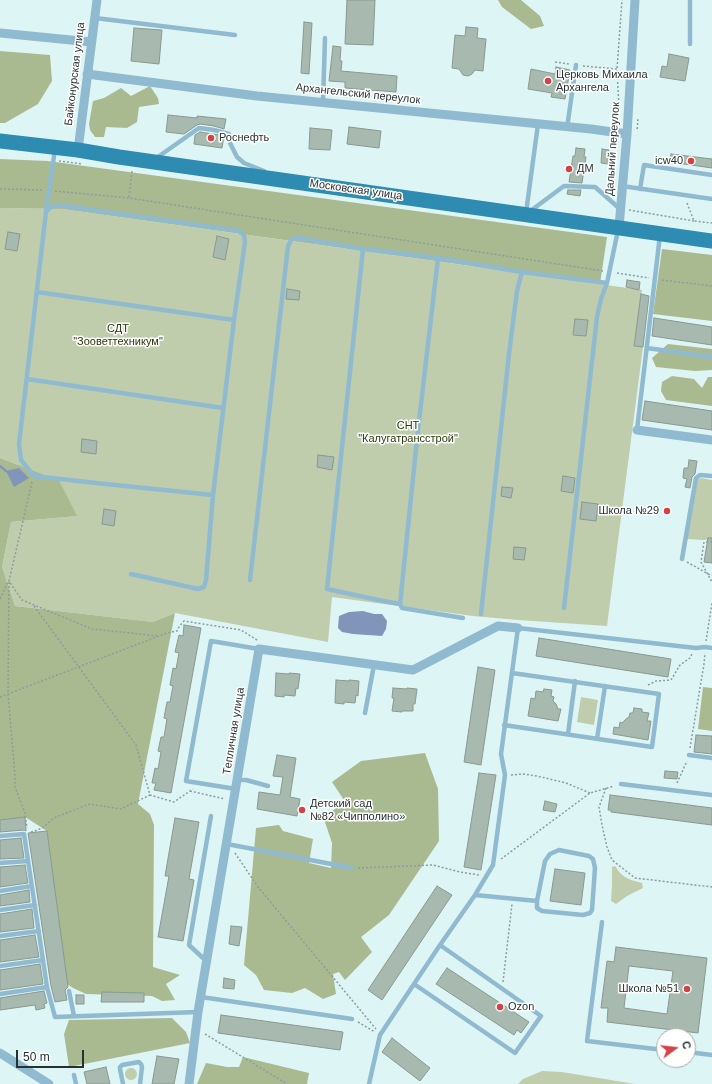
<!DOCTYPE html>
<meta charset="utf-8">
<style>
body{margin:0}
#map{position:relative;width:712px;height:1084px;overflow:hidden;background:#def5f5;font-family:Arial,sans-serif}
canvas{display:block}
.north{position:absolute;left:656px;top:1028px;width:40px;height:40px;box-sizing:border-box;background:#fff;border:1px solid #a9adad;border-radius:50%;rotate:75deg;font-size:11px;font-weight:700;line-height:16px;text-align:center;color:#283131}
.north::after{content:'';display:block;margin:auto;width:14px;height:18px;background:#d24345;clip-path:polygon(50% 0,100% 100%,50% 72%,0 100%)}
.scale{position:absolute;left:16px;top:1050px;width:68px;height:18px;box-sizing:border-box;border:2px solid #283131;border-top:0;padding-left:5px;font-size:12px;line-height:14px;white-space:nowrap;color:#283131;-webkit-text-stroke:3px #fff;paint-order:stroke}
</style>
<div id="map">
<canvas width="712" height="1084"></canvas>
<div class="north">С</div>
<div class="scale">50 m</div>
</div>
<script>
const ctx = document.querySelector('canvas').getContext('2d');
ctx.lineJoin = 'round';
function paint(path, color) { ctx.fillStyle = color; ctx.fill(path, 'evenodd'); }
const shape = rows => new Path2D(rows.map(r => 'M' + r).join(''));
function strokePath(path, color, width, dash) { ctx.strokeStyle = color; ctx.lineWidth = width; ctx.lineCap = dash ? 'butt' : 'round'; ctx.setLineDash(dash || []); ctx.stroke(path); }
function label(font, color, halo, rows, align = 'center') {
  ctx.font = font + ' Arial,sans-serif'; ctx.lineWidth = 3; ctx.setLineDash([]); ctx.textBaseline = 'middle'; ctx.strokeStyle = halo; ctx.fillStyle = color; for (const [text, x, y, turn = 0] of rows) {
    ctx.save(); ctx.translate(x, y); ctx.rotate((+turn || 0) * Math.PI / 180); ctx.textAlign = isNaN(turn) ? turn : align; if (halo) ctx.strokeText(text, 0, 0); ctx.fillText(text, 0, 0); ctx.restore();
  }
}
const green = shape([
 [0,208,62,209,642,290,634,346,643,347,607,626,518,620,473,616,332,597,328,642,175,613,153,622,15,606,2,567,11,522,76,516,59,480,0,458],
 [701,478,712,480,712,539,704,540,687,539,697,480],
 [581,697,598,700,594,725,577,722],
 [615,866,620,873,625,877,631,880,642,883,643,888,627,896,616,904,611,901,612,885,612,867],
 '125 1074a6 6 0 1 1 12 0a6 6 0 1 1-12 0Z',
 [542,1071,562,1072,635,1084,518,1084,523,1079]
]);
const forest = shape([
 [498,0,521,0,540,16,544,26,531,29,502,7],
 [0,51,50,55,52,81,38,104,5,123,0,123],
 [150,86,158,98,159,104,139,107,137,122,127,128,106,127,104,137,95,137,90,130,89,124,93,101,104,98,121,88,131,96],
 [0,159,48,161,607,237,600,284,62,209,0,208],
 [662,249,712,255,712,321,653,314],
 [668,344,712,349,712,370,695,371,656,367,652,358],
 [672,376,694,379,702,388,708,377,712,377,712,406,666,400,661,391,662,382],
 [0,458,59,480,77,516,11,522,2,567,15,606,153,622,175,613,138,804,150,814,154,825,153,967,180,975,166,984,175,1000,162,1001,152,996,86,994,73,988,67,984,47,831,25,817,0,820],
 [703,687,712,688,712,731,698,729],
 [425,753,438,789,439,841,389,915,361,937,372,952,345,980,339,972,333,974,336,994,323,999,305,988,292,993,264,990,256,975,244,965,256,828,279,825,283,831,313,839,309,863,331,868,332,843,324,819,344,800,332,782,361,761],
 [172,1018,186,1032,190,1043,69,1067,64,1034,69,1020],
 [243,1057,309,1073,307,1084,197,1084,206,1063,227,1067,239,1067]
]);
const water = shape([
 [19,468,29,478,14,487,6,471],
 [363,611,374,614,382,614,387,621,386,629,382,636,353,634,342,632,338,628,339,616,349,612]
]);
const stream = shape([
 [0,466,6,471]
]);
const building = shape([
 [347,0,375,0,373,45,345,44,347,0],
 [304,22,312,23,309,74,301,73,304,22],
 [466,27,478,28,477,38,486,39,483,71,475,70,472,74,468,76,463,75,459,69,452,68,455,35,465,36,466,27],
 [134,28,162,30,159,64,131,61,134,28],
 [333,46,341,47,340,61,342,61,341,71,397,76,396,92,345,88,345,82,329,81,333,46],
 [669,54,689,58,685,81,660,77,662,66,667,67,669,54],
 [556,67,570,70,565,99,551,97,552,93,528,89,531,69,555,74,556,67],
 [168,115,197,118,197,116,226,119,224,129,214,126,200,124,197,125,184,134,166,132,168,115],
 [349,127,381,131,379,148,347,144,349,127],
 [310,128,332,130,330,150,309,149,310,128],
 [200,132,213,134,224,136,222,148,194,144,195,135,200,132],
 [576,148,585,149,584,157,586,157,582,183,569,182,573,156,575,156,576,148],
 [602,149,609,150,608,164,601,163,602,149],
 [671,154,712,159,712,168,670,162,671,154],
 [568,190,581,190,580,196,567,194,568,190],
 [8,232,20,234,17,251,5,249,8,232],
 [217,236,229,239,225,260,213,257,217,236],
 [627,280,640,282,639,290,626,287,627,280],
 [287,289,300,291,299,300,286,299,287,289],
 [641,294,649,296,643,347,634,346,641,294],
 [654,318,712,327,712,345,652,336,654,318],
 [575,319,588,320,586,336,573,335,575,319],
 [645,401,712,411,712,430,642,420,645,401],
 [82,439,97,441,96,454,81,452,82,439],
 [318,455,334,457,332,470,317,467,318,455],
 [689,460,697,461,695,474,692,477,690,488,685,487,687,479,683,478,684,468,688,468,689,460],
 [563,476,575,478,573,493,561,491,563,476],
 [502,487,513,488,511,498,501,496,502,487],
 [582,502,598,504,596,521,580,519,582,502],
 [104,509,116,511,114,526,102,524,104,509],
 [708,538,712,538,712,563,704,562,708,538],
 [514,547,526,548,524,560,513,559,514,547],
 [184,625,201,628,171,793,154,790,156,783,152,783,155,768,158,769,161,752,158,751,161,737,164,737,167,719,164,718,167,702,170,702,173,686,170,685,173,668,176,669,179,653,175,652,179,635,183,636,184,625],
 [539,638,671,659,668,677,536,656,539,638],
 [478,667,495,670,481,765,464,762,478,667],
 [276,673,289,674,289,673,300,674,298,689,296,688,295,696,284,695,284,697,275,696,276,673],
 [336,680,349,681,349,680,359,681,358,696,356,695,355,703,344,702,344,704,335,703,336,680],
 [393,688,407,689,407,688,417,689,415,704,413,704,413,711,402,711,402,712,392,711,394,698,392,698,393,688],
 [544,689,552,690,551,696,554,697,553,701,556,704,558,709,561,709,558,721,528,716,531,698,535,699,536,691,543,692,544,689],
 [634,708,642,709,642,712,649,713,647,721,651,721,648,740,613,734,614,727,619,728,620,722,622,723,626,719,629,717,630,713,633,713,634,708],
 [696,735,712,736,712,754,694,752,696,735],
 [277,755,296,758,290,797,300,799,297,816,257,809,259,792,280,795,283,777,273,776,277,755],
 [665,771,678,772,677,779,664,778,665,771],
 [479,773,496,775,481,870,464,867,479,773],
 [610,795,712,808,712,825,611,812,611,810,608,810,610,795],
 [545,801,557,804,555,812,543,810,545,801],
 [25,817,26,831,24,830,0,832,0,820,25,817],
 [175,818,199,822,189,879,194,880,183,941,158,937,169,876,165,876,175,818],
 [47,831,68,987,65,990,67,1000,55,1002,51,986,28,833,47,831],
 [21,838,24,858,0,859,0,840,21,838],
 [25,865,28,883,0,887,0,867,25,865],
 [555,869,585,873,581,905,550,901,555,869],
 [437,886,452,895,382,1000,368,990,437,886],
 [29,890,30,902,0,906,0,895,29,890],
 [32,909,34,928,0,932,0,914,32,909],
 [231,926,242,927,239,946,229,944,231,926],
 [35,935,39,957,0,962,0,940,35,935],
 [616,947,707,958,698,1033,607,1022,608,1008,601,1008,607,961,614,962,616,947],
 [629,966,673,971,667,1014,624,1008,629,966],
 [40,964,43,984,0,990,0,970,40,964],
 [447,968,529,1022,521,1033,517,1030,514,1035,436,984,447,968],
 [224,978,235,980,234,989,223,988,224,978],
 [44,991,47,1003,44,1004,45,1008,36,1010,35,1005,0,1010,0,998,44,991],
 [102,992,144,993,144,1002,101,1002,102,992],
 [76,995,84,995,84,1004,76,1004,76,995],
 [221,1015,343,1032,340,1050,218,1033,221,1015],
 [392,1038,430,1068,420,1081,382,1052,392,1038],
 [157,1056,179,1059,174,1084,152,1084,157,1056],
 [106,1067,110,1084,87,1084,84,1072,106,1067]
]);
const path = shape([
 [555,62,569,64],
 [583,66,617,69],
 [619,108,617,69,622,0],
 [637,120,638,120,637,131],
 [59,161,82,164],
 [0,189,43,190],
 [55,191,129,198,603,271],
 [129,197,132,171],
 [687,203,694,221,712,223],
 [629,210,694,221],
 [617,273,649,278],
 [662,280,712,286],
 [32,482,9,581,22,600,92,629,159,636],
 [712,542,704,542,701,562,712,582],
 [687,562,708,574,712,575],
 [9,582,8,694,15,776,15,787,25,813,27,828],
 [0,599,8,582],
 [34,606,136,745,150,795,174,802,193,789],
 [706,641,712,603],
 [648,685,656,681,671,680,680,665,690,658,692,654],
 [0,697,167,633,177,631,179,627,184,621,241,630,257,640],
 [690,748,704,664,705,653],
 [511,775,523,774,537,776,566,783,590,793],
 [677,783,687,761],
 [606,788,599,807,602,825,607,847,612,860,635,878,712,887],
 [190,791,225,799],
 [31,832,35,831,42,828,54,818,89,804,121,809,150,795],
 [235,853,258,887,376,1029],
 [501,859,590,793,614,786],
 [358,868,433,865,460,872,479,875],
 [503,982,512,904],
 [358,1022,375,1032],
 [205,1034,287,1084]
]);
const service = shape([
 [95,18,235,35],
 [690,44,690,0],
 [323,102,325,38],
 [567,128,576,65],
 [155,159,199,128,214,130,229,134,230,143,237,157,244,163,264,171],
 [622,186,712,199],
 [640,189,644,165,712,175],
 [46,212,51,207,58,205,239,231,244,235,245,242,234,320,213,495,105,484,34,476,21,460,19,444,46,212,55,149],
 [529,212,564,186,595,187,620,209],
 [526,213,538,124],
 [438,258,418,430,400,604,402,608,463,618],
 [37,292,234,320],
 [647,348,712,357],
 [27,379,223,408],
 [637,430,660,235],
 [682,559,696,478,700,475,712,476],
 [131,574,198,589,204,587,206,580,213,495],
 [250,580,288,246,292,239,299,238,363,249],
 [400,604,383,601,327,589,363,249,438,258,522,272,607,283],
 [564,608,597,317,601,299,607,283,618,230],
 [481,614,509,354,517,291,522,272],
 [365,713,374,665],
 [504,725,652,747,659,694,512,673],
 [568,734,575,681],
 [597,739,605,686],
 [689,755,712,758],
 [238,780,246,780,268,786],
 [621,784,712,795],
 [236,789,186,781,211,641,259,649],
 [0,836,24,834,47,987,55,1017,198,1012],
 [227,844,352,868],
 [0,863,28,861],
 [0,891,32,886],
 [475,895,537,901,537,908,542,911,583,915,590,913,592,910,595,868,593,859,589,856,559,850,550,854,545,861,537,901],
 [0,910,35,905],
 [602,922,587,1041,664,1050],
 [0,936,39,931],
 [208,957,203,958,189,945,211,816],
 [0,966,43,960],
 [414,984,515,1053,541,1016,440,945],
 [69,991,74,1016],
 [0,994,47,987],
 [201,997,352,1019],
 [688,1052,712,1055],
 [74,1075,76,1084],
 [123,1084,120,1069,120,1067,122,1065,139,1062,141,1064,142,1067,140,1084],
 [369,1084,380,1035,440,945,475,895,493,865,505,775,501,754,518,628,696,648,705,647,712,648]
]);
const minor = shape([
 [0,33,91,42],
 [87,74,257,96,591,129,627,134],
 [78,150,97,0],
 [619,227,627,134,635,0],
 [637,430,712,440],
 [0,1053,49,1084],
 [189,1084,198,1012,259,649,413,670,498,626,518,628]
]);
const primary = shape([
 [0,141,78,150,119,157,712,241]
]);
const markers = [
 [548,81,4,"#d24345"],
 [211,138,4,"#d24345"],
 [691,161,4,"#d24345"],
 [569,169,4,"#d24345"],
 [667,511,4,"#d24345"],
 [302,810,4,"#d24345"],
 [687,989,4,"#d24345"],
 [500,1007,4,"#d24345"]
];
const streetNames = [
 ["Байконурская улица",75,74,-83],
 ["Архангельский переулок",358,94,6],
 ["Дальний переулок",613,149,-86],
 ["Московская улица",356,190,8],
 ["Тепличная улица",234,731,-81]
];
const poiNames = [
 ["Церковь Михаила",556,75],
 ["Архангела",556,88],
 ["Роснефть",219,138],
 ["icw40",683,161,"right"],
 ["ДМ",577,169],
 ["Школа №29",659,511,"right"],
 ["Детский сад",310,804],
 ["№82 «Чипполино»",310,817],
 ["Школа №51",679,989,"right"],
 ["Ozon",508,1007]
];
const parkNames = [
 ["СДТ",118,329],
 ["\"Зооветтехникум\"",118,342],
 ["СНТ",408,426],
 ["\"Калугатрансстрой\"",408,439]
];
paint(green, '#bfcdac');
paint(forest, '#a9ba91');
paint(water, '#8194ba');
strokePath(stream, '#8194ba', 2.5);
paint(building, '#a8bab0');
strokePath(building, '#88998f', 1);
strokePath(path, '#8c9d9d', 1.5, [2, 2]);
strokePath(service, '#90bacf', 4.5);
strokePath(minor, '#90bacf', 9);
strokePath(primary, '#2e8bb2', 15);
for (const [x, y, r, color] of markers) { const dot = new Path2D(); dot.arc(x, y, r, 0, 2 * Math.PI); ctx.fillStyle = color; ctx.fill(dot); strokePath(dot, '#fff', 1.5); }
label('11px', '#283131', '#fff', streetNames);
label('11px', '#283131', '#fff', poiNames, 'left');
label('11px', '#293909', '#fff', parkNames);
</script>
